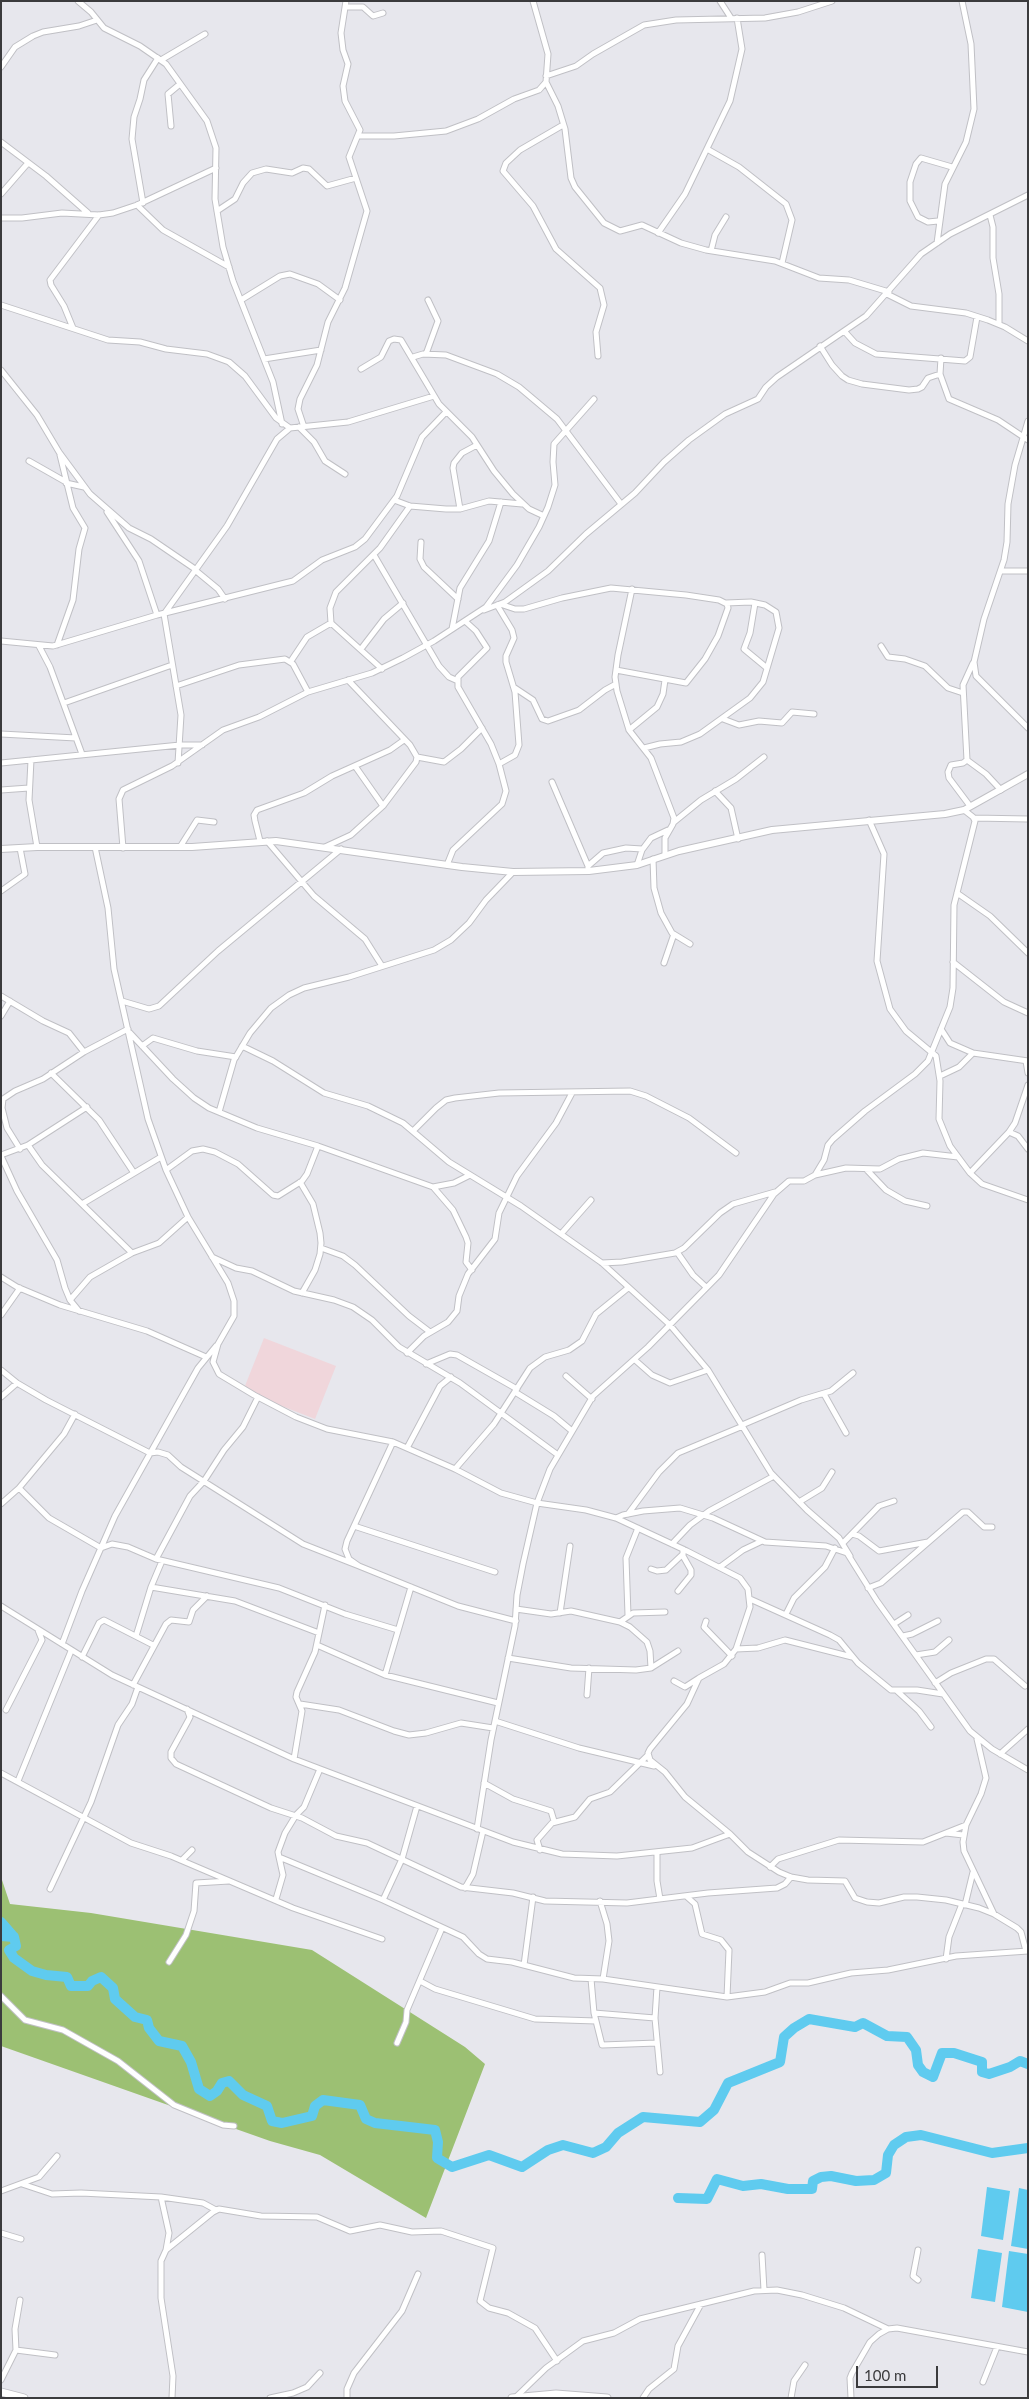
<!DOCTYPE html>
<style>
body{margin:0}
#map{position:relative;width:1029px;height:2399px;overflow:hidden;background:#e7e7ed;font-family:Lato,sans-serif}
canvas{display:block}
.frame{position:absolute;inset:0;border:2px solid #3b3b3d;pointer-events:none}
.scale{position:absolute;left:856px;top:2366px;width:82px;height:22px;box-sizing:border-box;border:2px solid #3b3b3d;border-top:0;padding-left:6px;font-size:15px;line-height:18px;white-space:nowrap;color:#3b3b3d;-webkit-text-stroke:4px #e7e7ed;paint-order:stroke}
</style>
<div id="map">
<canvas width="1029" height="2399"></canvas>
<div class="frame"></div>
<div class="scale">100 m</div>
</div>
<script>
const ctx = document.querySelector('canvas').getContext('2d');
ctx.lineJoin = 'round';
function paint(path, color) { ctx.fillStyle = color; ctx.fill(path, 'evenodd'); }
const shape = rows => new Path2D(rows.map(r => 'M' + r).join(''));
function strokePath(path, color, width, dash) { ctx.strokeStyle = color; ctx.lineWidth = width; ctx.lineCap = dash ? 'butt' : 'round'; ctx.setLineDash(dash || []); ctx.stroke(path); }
const education = shape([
 [264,1338,336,1366,315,1419,243,1391]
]);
const forest = shape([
 [1,1877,10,1904,91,1913,312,1950,465,2047,485,2064,426,2218,320,2155,270,2141,1,2046]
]);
const water = shape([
 [987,2187,1010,2191,1003,2240,981,2236],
 [1019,2188,1028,2190,1028,2249,1011,2246],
 [978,2249,1002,2253,995,2302,971,2298],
 [1009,2251,1028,2254,1028,2312,1002,2307]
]);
const river = shape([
 [1,1922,14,1937],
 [1,1936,14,1937,16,1946,9,1950,14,1958,32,1971,46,1975,67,1977,71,1986,88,1986,92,1981,101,1977,113,1988,115,1999,135,2017,147,2020,149,2028,159,2041,182,2046,191,2062,199,2089,210,2096,217,2091,222,2083,229,2081,243,2095,267,2106,272,2121,282,2123,312,2116,315,2106,323,2100,360,2105,366,2119,375,2123,435,2130,438,2142,437,2158,452,2167,489,2155,522,2167,548,2150,563,2145,593,2153,606,2147,618,2133,643,2117,700,2122,714,2110,728,2083,780,2062,784,2037,794,2028,809,2019,855,2027,863,2023,887,2036,907,2037,916,2050,918,2065,923,2072,933,2077,942,2053,954,2053,982,2062,982,2072,989,2074,1010,2067,1020,2061,1028,2064],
 [678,2198,707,2199,717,2179,743,2186,761,2184,788,2189,812,2189,813,2181,821,2177,831,2176,856,2181,874,2180,886,2173,888,2155,894,2145,906,2137,921,2135,992,2153,1028,2148]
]);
const minor = shape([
 [78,1,91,12,104,28,140,46,166,64,207,121,216,148,215,199,223,247,233,281,273,382,282,424],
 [533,1,548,54,546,82,558,106,565,129,571,178,575,187,604,223,620,231,642,225,681,243,706,250,775,261,819,278,849,280,889,292],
 [720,1,731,18],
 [345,7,363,7,373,16,383,13],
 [161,60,205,34],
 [1,67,15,47,33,36,43,32,79,26,97,20],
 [546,76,576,66,593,54,644,25,676,20,765,18,798,12,832,1],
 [563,125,520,150,506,163,503,171,533,206,556,249,600,288,604,305,596,332,598,356],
 [171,126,168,94,180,84],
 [358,136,394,136,446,131,478,119,514,99,539,90,546,82],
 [1,142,46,176,88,213],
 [707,149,739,167,786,204,792,220,782,263],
 [1,194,28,163],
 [143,203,132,139,134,117,140,99,144,80,158,58],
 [137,205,163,230,229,267],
 [217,211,235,199,243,183,252,173,266,169,292,173,303,168,309,169,327,186,356,178],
 [990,215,993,227,993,258,999,294,999,324],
 [1,218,22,218,62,213,99,215,113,213,137,205,216,168],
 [938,221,928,222,918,217,910,201,910,182,916,164,921,158,952,167],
 [658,233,685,194,730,101,742,49,737,18],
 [937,243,945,184,966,142,974,109,971,44,962,1],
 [711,251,715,235,726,217],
 [887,294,911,306,966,313,988,320,1005,327,1028,341],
 [241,300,280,276,290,274,318,284,340,300],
 [1,305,108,340,140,342,166,349,207,354,229,362,245,376,276,418,290,428],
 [73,328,64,306,51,285,50,280,99,215],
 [845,332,855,343,876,354,965,361,970,357,977,317],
 [820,346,832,365,842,376,848,380,862,384,909,390,918,389,922,387,928,378,940,374],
 [426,354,438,321,428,300],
 [413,357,423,354,446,355,497,374,519,387,557,419,621,504],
 [941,358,940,374,949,399,998,420,1028,440],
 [264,359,321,350],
 [361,369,381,357,389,341,394,339,401,340,439,404,472,437,494,471,513,494,529,509,544,516],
 [1,370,37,415,59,452,90,494,129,528,151,539,195,569],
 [1028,421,1015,465,1008,504,1007,542,1004,560,984,619,974,662,976,676,1028,728],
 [299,427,314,442,325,461,345,474],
 [304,427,298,409,300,399,317,365,328,322,345,288,367,211,349,157,360,130,345,101,343,86,348,64,343,50,341,33,346,1],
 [29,461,66,482],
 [66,483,84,487],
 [394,500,410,506,446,509,460,509,489,501,522,504],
 [460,509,453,468,454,463,462,453,477,445],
 [107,512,139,561,157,615],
 [421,542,420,559,424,567,458,599],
 [374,555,439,666,449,677,458,681],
 [195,570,218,589,225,599],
 [1002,571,1028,571],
 [632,589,618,655,615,677,617,691,629,730,651,758,674,818,673,824,665,838,665,855],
 [755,603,750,633,744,649,767,668],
 [500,604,515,609,524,609,562,598,611,588,686,595,719,600,727,604,728,608,718,636,705,659,686,683,616,670],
 [497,605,512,630,514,638,506,656,506,662,515,692,519,745,515,755,499,764],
 [484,610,505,602,548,571,586,534,635,493,664,462,689,440,725,414,758,399,766,387,777,377,866,316,921,254,950,234,1028,195],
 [331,623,382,669],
 [452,629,460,588,489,541,501,502],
 [1,641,53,646,157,615,293,581,322,560,355,547,365,539,397,496,422,437,446,412],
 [57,645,73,600,79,549,85,528,73,508,60,455],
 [39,646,50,667,82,754],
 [881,646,888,657,905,659,925,666,948,688,963,693],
 [361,649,384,619,403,603],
 [291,661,307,637,331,623,330,608,336,592,380,548,410,506],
 [176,686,239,665,285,659,293,664,308,692],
 [515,688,533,700,542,719,548,721,579,710,605,690,616,684],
 [64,703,172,665],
 [723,719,739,725,759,721,782,723,792,712,814,714],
 [629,730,657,707,663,694,665,680],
 [1,734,76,738],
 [644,748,660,744,681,742,700,734,750,698,763,682,779,628,776,612,765,605,751,602,726,603],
 [417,757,444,762,461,749,482,728],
 [967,760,986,774,1001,790],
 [1,763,31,760],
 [178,763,181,715,164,614,227,526,277,439,290,428,348,422,434,396],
 [355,766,383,806],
 [552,782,588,866],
 [1,790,29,788],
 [715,791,731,808,738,839],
 [970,806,949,778,948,772,951,765,963,763,967,760,963,685,973,663],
 [974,818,1028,819],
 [869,820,884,854,877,961,890,1009,906,1031,936,1056,940,1081,939,1119,950,1146,970,1173,982,1184,1028,1200],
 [674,822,701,800,736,779,764,757],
 [260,841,255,821,254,815,257,810,304,793,332,776,390,750,404,740],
 [267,841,314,896,365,939,382,966],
 [37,847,29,800,31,760,180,745,202,745],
 [95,847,108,908,114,969,148,1119,166,1170,188,1217,228,1283,234,1301,234,1316,218,1344,213,1362,219,1374,254,1395,296,1417,327,1429,393,1442,455,1469,501,1493,537,1503,586,1510,616,1518,687,1551,740,1578,748,1589,750,1607,736,1649,724,1664,699,1678,687,1704,650,1749,648,1753,650,1760,665,1772,685,1797,730,1834,748,1852,779,1872,791,1877,808,1880,845,1881,855,1898,867,1902,879,1903,904,1897,917,1897,946,1900,979,1908,994,1914,1017,1928,1021,1932,1026,1951],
 [180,847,197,820,214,822],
 [325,847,351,835,383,806,416,762,417,757,410,745,348,680],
 [123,848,119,799,123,790,172,766,223,730,259,717,308,692,372,673,403,658,434,641,486,607,517,565,539,527,548,507,555,485,553,462,554,444,594,399],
 [653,859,654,888,661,913,672,933,690,944],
 [447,865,453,850,502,804,506,791,499,764,491,744,458,687,458,677,487,648,476,631,465,621],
 [637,865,642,850,651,838,668,830],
 [588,868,588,866,603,853,626,848,642,849],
 [1,891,25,874,20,848],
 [957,893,990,916,1028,953],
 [953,962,1004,1002,1028,1013],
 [664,963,674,934],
 [1,996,43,1021,69,1033,84,1052],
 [122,1001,149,1009,159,1006,218,951,341,849],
 [1,1016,10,1001],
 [941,1029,950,1043,973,1053],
 [130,1033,173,1079,194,1098,209,1108,257,1128,318,1146,433,1187,454,1183,470,1175],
 [142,1046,153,1038,197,1051,236,1057],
 [242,1046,273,1061,324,1093,368,1106,403,1123,449,1162,521,1206,602,1263,670,1325,708,1370,771,1473,807,1510,839,1538,850,1556],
 [1026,1061,1028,1073],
 [51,1073,99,1120,134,1173],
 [940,1076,959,1067,973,1053,1028,1061],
 [219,1112,234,1060,250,1033,271,1008,289,995,304,988,349,977,434,950,451,940,469,923,486,900,513,872],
 [414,1130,436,1108,446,1100,455,1098,499,1093,630,1091,646,1096,689,1118,736,1153],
 [1009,1132,1015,1123,1028,1085],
 [28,1145,42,1165,132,1253],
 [20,1149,7,1128,2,1108,3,1099,15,1091,43,1079,84,1052,128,1029],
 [1,1155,28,1145,87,1107],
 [1,1156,17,1191,57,1260,65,1288,70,1300,79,1311],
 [166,1170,192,1151,203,1149,215,1152,238,1164,273,1195,278,1196,302,1181,307,1174,318,1146],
 [867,1170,886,1190,905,1201,927,1206],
 [970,1173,1009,1132,1018,1136,1028,1149],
 [815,1175,846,1168,880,1169,899,1159,923,1153,958,1157],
 [300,1182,313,1204,320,1233,321,1243,320,1254,315,1270,302,1293],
 [434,1188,453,1210,466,1237,468,1243,466,1262,472,1270],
 [82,1204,161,1157],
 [561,1234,591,1200],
 [321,1248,343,1256,355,1265,409,1316,430,1332],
 [677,1252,693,1275,706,1287],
 [212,1257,236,1268,252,1271,294,1291,334,1300,353,1307,372,1320,399,1347,460,1383,558,1455],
 [602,1263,622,1262,675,1253,684,1248,720,1213,733,1204,775,1192],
 [1,1277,17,1287,60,1305,147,1331,206,1357],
 [70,1300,90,1277,132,1253,159,1243,188,1217],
 [1,1315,20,1288],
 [407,1353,424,1336,448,1322,457,1311,459,1296,468,1274,495,1239,499,1213,517,1176,556,1123,572,1093],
 [635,1360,652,1375,670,1383,708,1370],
 [426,1364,450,1354,457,1355,517,1389],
 [1,1370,17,1383,46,1400,150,1453,158,1452,168,1455,181,1467,303,1544,359,1566],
 [566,1376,592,1399],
 [515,1392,554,1416,572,1431],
 [824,1394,846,1433],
 [1,1397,17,1383],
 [742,1425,801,1400,831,1391,853,1373],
 [393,1442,347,1541,345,1549,349,1559,359,1566,458,1606,516,1621],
 [407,1448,440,1386,451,1377],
 [455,1469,494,1424,530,1368,545,1357,569,1350,582,1341,596,1314,628,1288],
 [19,1488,49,1518,101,1548,112,1544,128,1547,156,1559,279,1588,345,1614,398,1630],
 [799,1502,822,1488,832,1472],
 [1,1504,19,1488,64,1434,75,1414],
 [628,1514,659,1472,678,1453,743,1426],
 [616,1518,623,1515,643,1511,680,1508,713,1518,765,1542,826,1546,847,1553,877,1601,970,1731,992,1749,1028,1770],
 [354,1526,495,1572],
 [852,1534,859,1536,879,1551,928,1542],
 [843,1543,879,1506,894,1501],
 [672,1544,690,1525,709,1511,774,1476],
 [156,1559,190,1496,204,1481,224,1450,243,1427,258,1397],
 [720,1567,743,1550,762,1541],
 [651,1569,657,1571,666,1570,683,1554],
 [151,1587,235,1601,319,1633],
 [868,1588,881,1583,963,1512,968,1512,984,1527,992,1527],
 [678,1591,691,1575,691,1570,683,1556,683,1549],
 [750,1599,830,1635,839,1640,858,1663,891,1690,917,1690,943,1694],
 [1,1606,112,1675,294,1759,513,1842,562,1854,617,1856,692,1848,730,1834],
 [516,1609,551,1614,571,1611,620,1622,630,1627,647,1642,650,1651,651,1668],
 [560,1613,570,1546],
 [786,1614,794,1598,825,1567,835,1548],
 [628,1615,626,1558,638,1528],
 [706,1621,704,1627,732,1656],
 [620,1622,633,1613,665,1612],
 [894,1624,908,1615],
 [136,1636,151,1587,162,1561],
 [903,1636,912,1634,938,1621],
 [62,1644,82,1591,115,1516,198,1368,216,1346],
 [317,1645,385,1675,498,1703],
 [736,1649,758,1648,785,1640,852,1657],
 [916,1655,935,1652,949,1640],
 [82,1657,99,1623,104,1620,153,1645],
 [508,1658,571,1668,636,1670,651,1668,678,1651],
 [385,1675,411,1587],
 [674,1681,685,1687,699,1678],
 [935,1683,951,1673,986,1659,994,1659,1025,1686],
 [133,1685,166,1624,171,1620,189,1622,193,1610,207,1596],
 [897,1691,919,1711,931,1727],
 [587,1695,589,1668],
 [300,1704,339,1710,394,1731,409,1735,426,1733,461,1723,493,1728],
 [187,1709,190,1717,188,1721,171,1752,171,1758,176,1764,271,1808,302,1818,336,1836,367,1843,461,1887,513,1893,545,1901,627,1903,708,1893,777,1888,785,1884,791,1877],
 [6,1710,42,1640,38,1630],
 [495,1721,579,1748,654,1766],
 [977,1739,986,1778,981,1794,966,1825,963,1842,964,1851,994,1914],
 [1000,1754,1028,1729],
 [294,1759,302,1711,296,1697,297,1692,315,1652,325,1605],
 [320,1769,304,1807,296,1815,285,1833,278,1852,279,1857,383,1900,463,1937,479,1954,487,1959,512,1962,574,1978,603,1979,727,1997,765,1992,790,1983,808,1983,851,1973,888,1970,956,1956,1028,1951],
 [1,1773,131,1843,171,1856,293,1908,382,1939],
 [18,1781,71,1651],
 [484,1783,513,1799,551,1811,554,1821],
 [477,1829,491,1740,515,1626,517,1595,523,1564,537,1503,550,1469,593,1396,648,1347,719,1275,774,1194,789,1181,804,1181,815,1175,824,1160,828,1145,833,1139,865,1111,915,1074,928,1061,950,1007,953,988,954,905,975,821,973,817,964,810],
 [946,1833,963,1835],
 [540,1850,537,1840,552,1823,575,1817,590,1799,610,1792,648,1755],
 [657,1853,657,1881,660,1899],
 [182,1860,192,1850],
 [770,1867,778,1859,839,1840,923,1842,966,1825],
 [465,1888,473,1874,483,1831],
 [50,1889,91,1802,118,1725,132,1704,138,1687],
 [686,1896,695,1904,702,1934,721,1940,729,1950,727,1997],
 [276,1899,283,1875,279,1857],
 [383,1900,402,1859,417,1806],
 [600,1901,607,1924,609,1941,603,1979],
 [965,1905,973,1872],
 [946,1959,949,1937,962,1904],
 [169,1962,186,1935,194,1911,196,1883,229,1881],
 [524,1965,533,1897],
 [591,1979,594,2013,602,2045,657,2043],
 [420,1981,435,1989,535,2019,596,2021],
 [657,1987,655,2018,660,2072],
 [1,1996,25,2020,63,2030,118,2061,174,2105,223,2125,234,2126],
 [594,2013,655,2018],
 [397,2043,406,2022,407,2010,442,1928],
 [22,2184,52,2194,81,2193,161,2197,203,2203,216,2210],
 [1,2191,39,2177,57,2156],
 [161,2197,169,2233,166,2250],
 [1,2233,21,2239],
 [918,2250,913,2276,918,2280],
 [762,2255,764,2290],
 [16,2350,55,2355],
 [1,2380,16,2350,15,2329,20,2300],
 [983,2382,997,2347],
 [516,2397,546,2368,583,2341,614,2333,640,2319,754,2291,777,2290,802,2295,844,2308,888,2329],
 [172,2398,173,2376,161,2298,161,2261,166,2250,213,2212,219,2209,261,2216,317,2217,350,2231,380,2225,412,2232,441,2231,493,2248,480,2301,489,2308,508,2313,535,2328,557,2361],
 [270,2398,293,2393,307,2387,320,2373],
 [347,2398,347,2389,354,2373,402,2311,418,2274],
 [643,2398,649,2389,674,2369,678,2346,701,2304],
 [791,2398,794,2381,805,2365],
 [851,2398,850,2378,852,2373,870,2342,879,2334,888,2329,897,2328,1028,2352]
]);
const tertiary = shape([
 [1,849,37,847,192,847,276,841,462,867,513,872,589,871,637,865,679,851,772,830,945,814,964,810,1028,774]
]);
const secondary = shape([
 [1,2392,24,2398],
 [512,2398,556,2394,607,2398]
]);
paint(education, '#f0d6db');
paint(forest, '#9cc073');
paint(water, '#5fcbef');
strokePath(river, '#5fcbef', 10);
strokePath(minor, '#c0c0c5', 7);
strokePath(tertiary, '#c0c0c5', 8);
strokePath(secondary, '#c0c0c5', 9);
strokePath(minor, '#fff', 5);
strokePath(tertiary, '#fff', 6);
strokePath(secondary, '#fff', 7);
</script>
